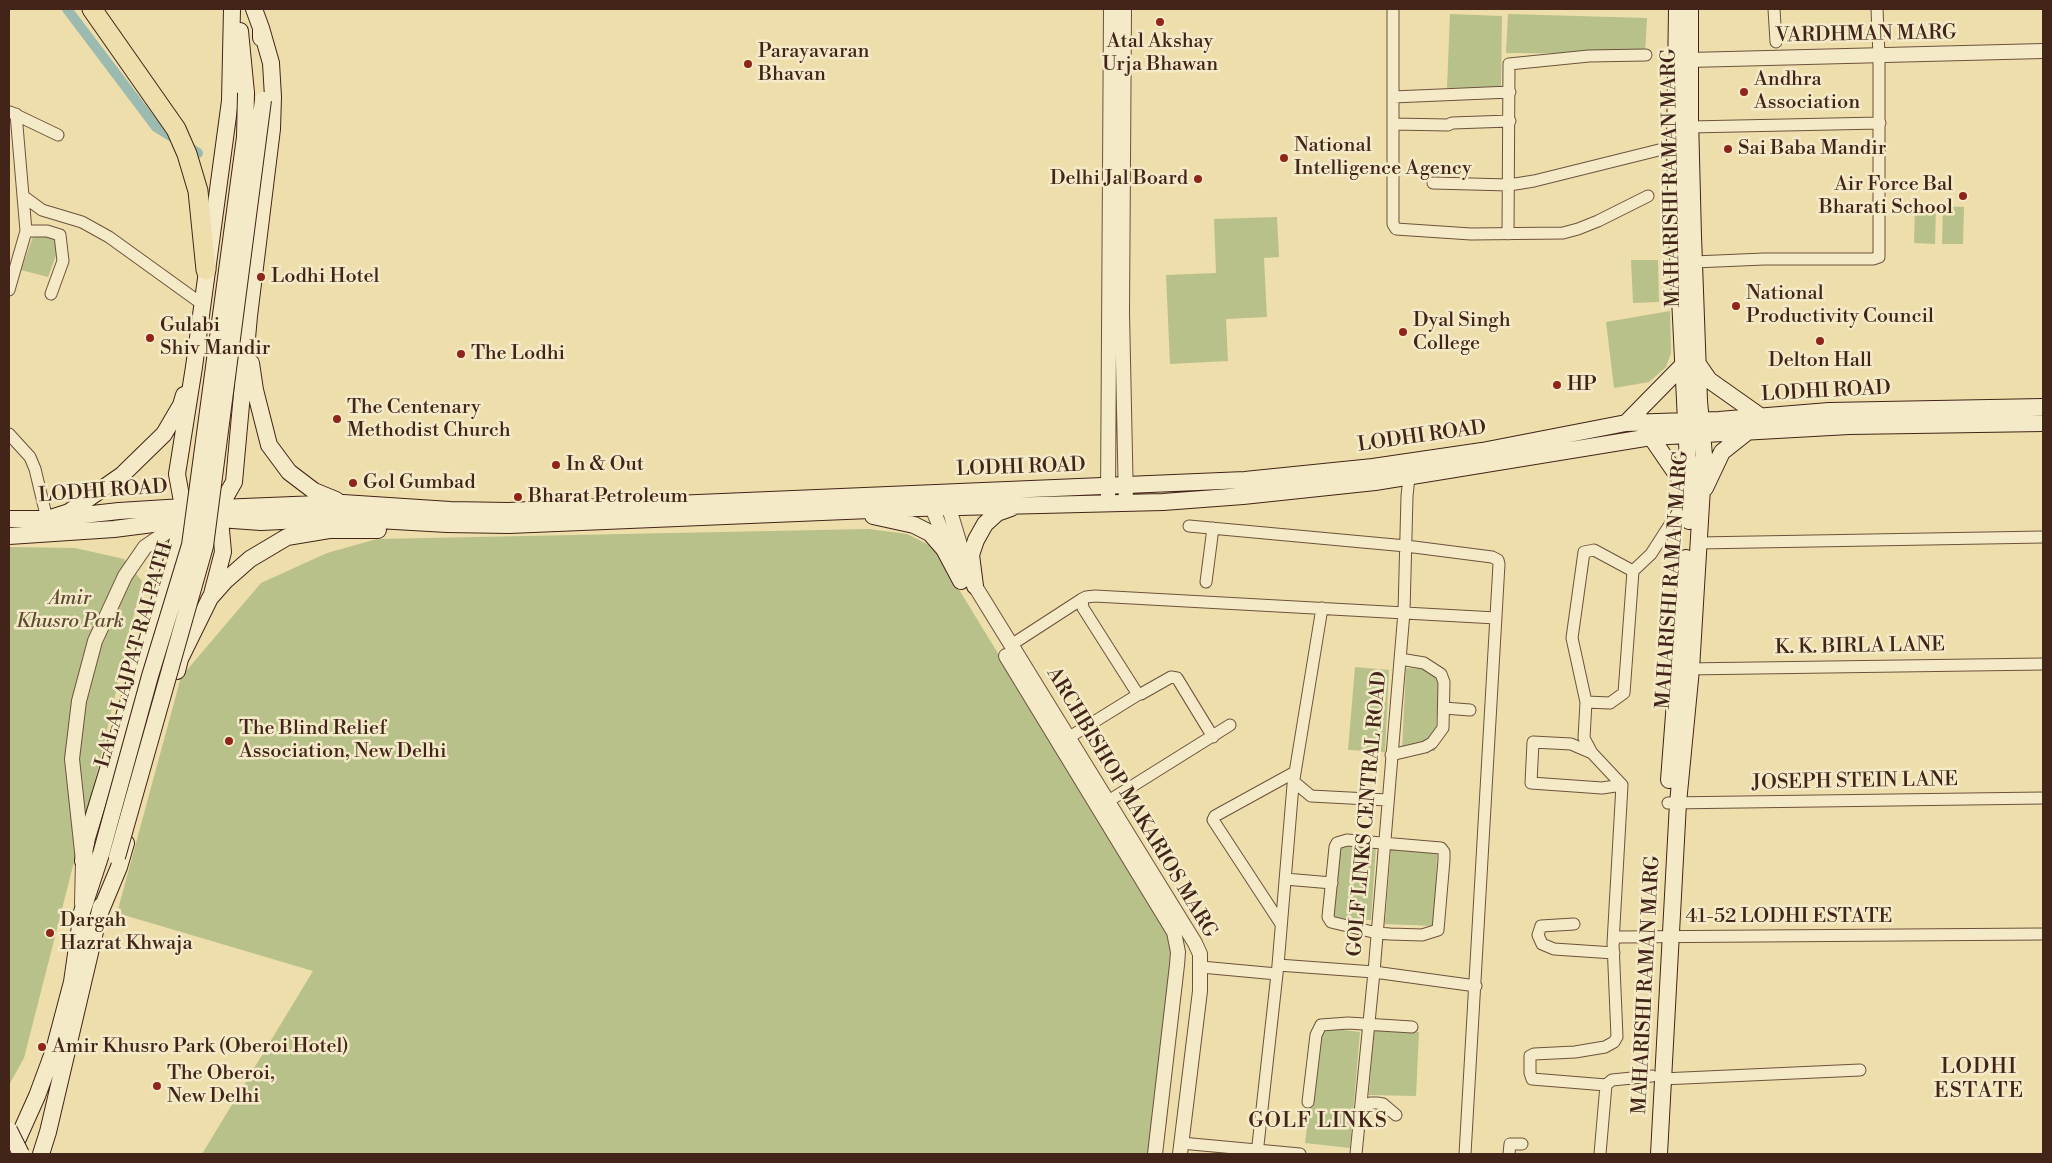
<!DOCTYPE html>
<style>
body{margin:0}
#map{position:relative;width:2052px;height:1163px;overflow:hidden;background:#eedeab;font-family:"Libre Bodoni",serif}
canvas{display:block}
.frame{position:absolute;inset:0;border:10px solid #422418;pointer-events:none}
</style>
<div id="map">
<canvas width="2052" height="1163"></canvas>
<div class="frame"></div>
</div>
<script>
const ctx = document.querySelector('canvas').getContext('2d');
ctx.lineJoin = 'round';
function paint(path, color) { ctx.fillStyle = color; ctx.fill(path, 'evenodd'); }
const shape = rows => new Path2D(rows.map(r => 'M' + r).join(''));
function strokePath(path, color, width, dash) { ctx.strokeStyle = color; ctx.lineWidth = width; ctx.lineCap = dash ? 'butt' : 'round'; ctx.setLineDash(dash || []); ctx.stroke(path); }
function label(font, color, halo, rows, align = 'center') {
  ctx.font = font + ' "Libre Bodoni",serif'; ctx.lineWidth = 5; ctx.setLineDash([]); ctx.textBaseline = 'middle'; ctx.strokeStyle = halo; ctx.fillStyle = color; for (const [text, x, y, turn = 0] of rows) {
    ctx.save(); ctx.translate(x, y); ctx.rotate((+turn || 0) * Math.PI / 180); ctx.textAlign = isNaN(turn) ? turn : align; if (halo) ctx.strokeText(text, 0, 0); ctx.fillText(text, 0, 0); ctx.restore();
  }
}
const green = shape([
 [1450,14,1502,16,1501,87,1447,88],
 [1508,14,1647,18,1645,54,1506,53],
 [1915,205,1936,206,1935,244,1914,243],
 [1943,206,1964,207,1963,244,1942,244],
 [1277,217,1279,257,1264,258,1267,317,1226,319,1228,361,1170,364,1166,275,1216,273,1214,219],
 [35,231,62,239,48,277,21,270],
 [1631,260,1658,260,1659,302,1633,303],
 [1670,311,1671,353,1666,367,1649,382,1614,388,1606,322],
 [869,529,907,534,933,547,1167,930,1174,959,1149,1154,202,1154,313,971,117,913,181,677,261,583,327,553,377,539],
 [9,547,75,548,124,559,142,581,98,768,24,1058,9,1085],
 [1355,667,1389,670,1385,752,1348,750],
 [1406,668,1439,669,1435,751,1402,750],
 [1338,845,1376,846,1371,920,1333,918],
 [1391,849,1437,852,1435,926,1385,924],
 [1319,1027,1360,1032,1350,1148,1305,1143],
 [1374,1029,1419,1032,1416,1096,1369,1095]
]);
const canal = shape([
 [67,9,156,127,198,153]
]);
const minor = shape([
 [1393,9,1393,224,1396,229,1471,234,1563,233,1578,229,1598,221,1648,196],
 [1774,9,1776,42],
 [1393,97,1510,92],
 [10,112,58,135],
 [1393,124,1448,125,1452,123,1510,121],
 [1690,127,1880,123],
 [1433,183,1509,185,1534,181,1675,146],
 [23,196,42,210,82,222,109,237,202,304],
 [26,231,47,231,60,235,63,261,51,294],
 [1508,234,1509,64,1589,56,1646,55],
 [1694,262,1764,259,1873,259,1879,257,1879,56,1877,9],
 [9,290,26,231,16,114],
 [9,434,30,457,35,469,47,519],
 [1189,526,1406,546,1492,557,1498,560,1499,564,1465,1154],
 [1698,543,2043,537],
 [1633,571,1651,554,1678,512,1690,503],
 [1206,582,1213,528],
 [1011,645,1082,599],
 [1685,669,2043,664],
 [1586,702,1610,703,1624,693,1633,571,1594,550,1584,552,1572,638,1586,702,1584,738,1592,753,1622,785,1613,943],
 [1444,708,1470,710],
 [1213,737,1177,678,1171,677,1141,694,1137,693,1083,608,1082,599,1086,597,1095,596,1496,618],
 [1068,738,1139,694],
 [1592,753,1571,744,1533,742,1531,783,1602,788,1622,785],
 [1391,755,1425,747,1432,743,1443,728,1444,682,1441,674,1424,663,1400,659],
 [1293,781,1311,796,1387,800],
 [1668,803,2043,798],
 [1102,805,1230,725],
 [1347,840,1441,848,1444,852,1444,860,1438,930,1422,935,1390,934,1377,933,1331,922,1328,917,1335,847,1337,843,1347,840],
 [1285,879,1332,883],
 [1281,924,1213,820,1215,816,1295,772],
 [1574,924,1541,926,1538,935,1542,944,1554,949,1614,953],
 [1278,965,1374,972,1476,986],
 [1201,967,1277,974],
 [1662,1079,1860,1070],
 [1606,1085,1532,1079,1530,1073,1530,1056,1534,1054,1575,1052,1605,1047,1614,1042,1617,1037,1613,943,1615,939,1618,937,2043,934],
 [1308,1102,1316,1035,1321,1025,1348,1023,1412,1027],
 [1360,1113,1370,1103,1377,1103,1383,1104,1396,1115],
 [1181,1143,1300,1154],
 [1257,1154,1278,965,1293,785,1322,608],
 [1356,1154,1374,972,1404,612,1407,496,1409,477],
 [1509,1154,1510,1144,1522,1144],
 [1600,1154,1606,1085,1612,1080,1652,1076]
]);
const tertiary = shape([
 [1124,9,1122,313,1126,503],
 [1689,60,2043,51],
 [1108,496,1111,9],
 [946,498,970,578,1195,943,1200,954,1200,991,1180,1154],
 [929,500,951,554],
 [1006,656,1174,932,1178,952,1177,965,1155,1154],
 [82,904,83,861,72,759,79,701,95,641,125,576,145,547,183,521]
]);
const secondary = shape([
 [254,9,261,28,261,38],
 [1677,9,1675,146,1677,236,1690,503,1689,521],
 [240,31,246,93],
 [251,363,255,390,269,445,289,472,314,491,336,500],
 [1698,364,1709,380,1760,416],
 [1626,423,1682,366],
 [1651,437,1688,491],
 [1705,488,1722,452,1746,433],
 [219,508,343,503,450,510,508,511,1245,480,1373,467,1482,451,1626,423,1719,420,1829,411,2043,407],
 [873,516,914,525,930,533,944,549,961,581],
 [9,519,47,519,119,511,183,507],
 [47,519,69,512,122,475,164,434,181,405,184,395],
 [219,519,261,522,343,518,447,524,509,525,918,508,1163,502,1243,496,1375,482,1651,437,1849,426,2043,423],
 [9,536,114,529,184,520],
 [975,586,971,555,976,540,985,524,997,513,1011,508],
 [212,594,223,552,219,508,234,482,249,316,272,129,273,97,271,63,261,28],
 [177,671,180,659,210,598,225,581,250,559,287,537,329,530,378,530],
 [1669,780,1686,558],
 [83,861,87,838,184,520,183,507,177,474,194,367,230,101,232,9],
 [99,915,119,867,126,843],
 [11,1154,37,1096,54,1050,72,982,82,912,101,854],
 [41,1154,48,1132,101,906],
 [1659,1154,1678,803,1691,669,1704,455,1699,401,1693,236,1690,118,1690,9]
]);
const trunk = shape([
 [92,9,176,129,187,154,198,191,206,270]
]);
const secondaryBridge = shape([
 [101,854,150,676,190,545,245,137,246,93],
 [117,857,205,546,263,100],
 [9,1130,21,1154]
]);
const markers = [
 [1160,22,5,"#8f2418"],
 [748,64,5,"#8f2418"],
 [1744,92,5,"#8f2418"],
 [1728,149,5,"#8f2418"],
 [1284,158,5,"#8f2418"],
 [1198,179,5,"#8f2418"],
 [1963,196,5,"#8f2418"],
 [261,277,5,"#8f2418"],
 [1736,306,5,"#8f2418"],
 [1403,332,5,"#8f2418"],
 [150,338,5,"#8f2418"],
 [1820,341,5,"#8f2418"],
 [461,354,5,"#8f2418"],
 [1557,385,5,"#8f2418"],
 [337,419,5,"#8f2418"],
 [556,465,5,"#8f2418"],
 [353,483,5,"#8f2418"],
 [518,497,5,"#8f2418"],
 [229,741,5,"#8f2418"],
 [50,933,5,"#8f2418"],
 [42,1047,5,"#8f2418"],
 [157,1086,5,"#8f2418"]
];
const streetNames = [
 ["VARDHMAN MARG",1866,35,-1],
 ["MAHARISHI RAMAN MARG",1672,178,-91],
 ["LODHI ROAD",1826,392,-3],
 ["LODHI ROAD",1422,437,-8],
 ["LODHI ROAD",1021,468,-2],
 ["LODHI ROAD",103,492,-4],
 ["MAHARISHI RAMAN MARG",1673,580,-86],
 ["K. K. BIRLA LANE",1860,647,-1],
 ["LALA LAJPAT RAI PATH",135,655,-74],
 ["JOSEPH STEIN LANE",1855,782,-1],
 ["ARCHBISHOP MAKARIOS MARG",1131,803,59],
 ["GOLF LINKS CENTRAL ROAD",1368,814,-85],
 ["41-52 LODHI ESTATE",1789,917],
 ["MAHARISHI RAMAN MARG",1647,985,-87]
];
const poiNames = [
 ["Atal Akshay",1160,42,"center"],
 ["Urja Bhawan",1160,65,"center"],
 ["Parayavaran",758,52],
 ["Bhavan",758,75],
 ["Andhra",1754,80],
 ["Association",1754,103],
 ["National",1294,146],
 ["Intelligence Agency",1294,169],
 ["Sai Baba Mandir",1738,149],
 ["Delhi Jal Board",1188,179,"right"],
 ["Air Force Bal",1953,185,"right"],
 ["Bharati School",1953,208,"right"],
 ["Lodhi Hotel",271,277],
 ["National",1746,294],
 ["Productivity Council",1746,317],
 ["Dyal Singh",1413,321],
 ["College",1413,344],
 ["Gulabi",160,326],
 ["Shiv Mandir",160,349],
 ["The Lodhi",471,354],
 ["Delton Hall",1820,361,"center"],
 ["HP",1567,385],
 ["The Centenary",347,408],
 ["Methodist Church",347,431],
 ["In & Out",566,465],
 ["Gol Gumbad",363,483],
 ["Bharat Petroleum",528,497],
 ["The Blind Relief",239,729],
 ["Association, New Delhi",239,752],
 ["Dargah",60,921],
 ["Hazrat Khwaja",60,944],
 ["Amir Khusro Park (Oberoi Hotel)",52,1047],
 ["The Oberoi,",167,1074],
 ["New Delhi",167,1097]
];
const parkNames = [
 ["Amir",70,599],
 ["Khusro Park",70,622]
];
const neighbourhoodNames = [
 ["LODHI",1979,1068],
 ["ESTATE",1979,1092],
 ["GOLF LINKS",1318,1122]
];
paint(green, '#b8c189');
strokePath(canal, '#9bbbb1', 10);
strokePath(minor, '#6d523d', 13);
strokePath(tertiary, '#6d523d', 16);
strokePath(secondary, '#422418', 18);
strokePath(trunk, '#422418', 21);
strokePath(minor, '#f4eac8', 11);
strokePath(tertiary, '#f4eac8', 14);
strokePath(secondary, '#f4eac8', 16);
strokePath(trunk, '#eedeab', 19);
strokePath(secondaryBridge, '#422418', 18, []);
strokePath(secondaryBridge, '#f4eac8', 16);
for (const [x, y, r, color] of markers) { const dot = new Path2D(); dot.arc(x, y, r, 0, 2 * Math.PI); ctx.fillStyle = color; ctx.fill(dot); strokePath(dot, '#f4eac8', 2); }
label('20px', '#422418', '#f4eac8', streetNames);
label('20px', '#422418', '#f4eac8', poiNames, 'left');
label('italic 20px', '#604b34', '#f4eac8', parkNames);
ctx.letterSpacing = '1px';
label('21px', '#422418', '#f4eac8', neighbourhoodNames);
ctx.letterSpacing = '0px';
</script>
